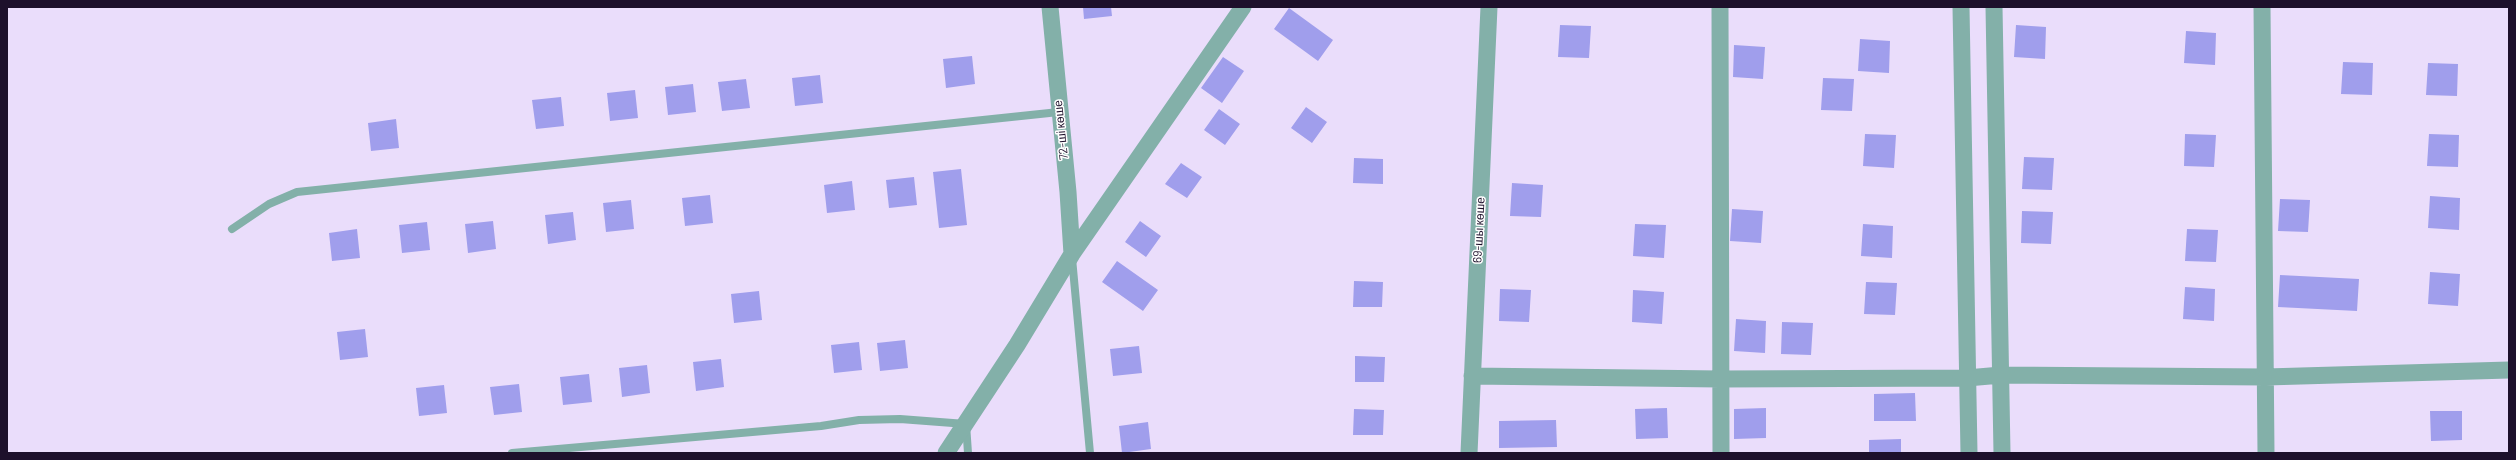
<!DOCTYPE html>
<meta charset="utf-8">
<style>
body{margin:0}
#map{position:relative;width:2516px;height:460px;overflow:hidden;background:#eaddfb;font-family:Barlow,sans-serif}
canvas{display:block}
.frame{position:absolute;inset:0;border:8px solid #1d102b;pointer-events:none}
</style>
<div id="map">
<canvas width="2516" height="460"></canvas>
<div class="frame"></div>
</div>
<script>
const ctx = document.querySelector('canvas').getContext('2d');
ctx.lineJoin = 'round';
function paint(path, color) { ctx.fillStyle = color; ctx.fill(path, 'evenodd'); }
const shape = rows => new Path2D(rows.map(r => 'M' + r).join(''));
function strokePath(path, color, width, dash) { ctx.strokeStyle = color; ctx.lineWidth = width; ctx.lineCap = dash ? 'butt' : 'round'; ctx.setLineDash(dash || []); ctx.stroke(path); }
function label(font, color, halo, rows, align = 'center') {
  ctx.font = font + ' Barlow,sans-serif'; ctx.lineWidth = 3; ctx.setLineDash([]); ctx.textBaseline = 'middle'; ctx.strokeStyle = halo; ctx.fillStyle = color; for (const [text, x, y, turn = 0] of rows) {
    ctx.save(); ctx.translate(x, y); ctx.rotate((+turn || 0) * Math.PI / 180); ctx.textAlign = isNaN(turn) ? turn : align; if (halo) ctx.strokeText(text, 0, 0); ctx.fillText(text, 0, 0); ctx.restore();
  }
}
const building = shape([
 [1083,7,1111,7,1112,16,1084,19],
 [1289,8,1333,40,1318,61,1274,29],
 [1560,25,1591,26,1589,58,1558,57],
 [2016,25,2046,27,2045,59,2014,57],
 [2186,31,2216,33,2215,65,2184,63],
 [1860,39,1890,41,1889,73,1858,71],
 [1734,45,1765,47,1763,79,1733,77],
 [972,56,975,84,946,88,943,59],
 [1223,57,1244,71,1222,103,1201,88],
 [2343,62,2373,63,2372,95,2341,94],
 [2428,63,2458,64,2457,96,2426,95],
 [820,75,823,103,795,106,792,78],
 [1823,78,1854,79,1852,111,1821,110],
 [746,79,750,108,722,111,718,82],
 [693,84,696,112,668,115,665,87],
 [635,90,638,118,610,121,607,93],
 [561,97,564,126,536,129,532,100],
 [1306,107,1327,122,1312,143,1291,128],
 [1219,109,1240,124,1225,145,1204,130],
 [396,119,399,148,371,151,368,123],
 [1865,134,1896,135,1894,168,1863,166],
 [2185,134,2216,135,2214,167,2184,166],
 [2429,134,2459,135,2458,167,2427,166],
 [2024,157,2054,158,2052,190,2022,189],
 [1354,158,1383,159,1383,184,1353,183],
 [1181,163,1202,177,1187,198,1165,184],
 [961,169,967,225,939,228,933,172],
 [914,177,917,205,889,208,886,180],
 [852,181,855,210,827,213,824,185],
 [1512,183,1543,185,1541,217,1510,216],
 [710,195,713,223,685,226,682,198],
 [2430,196,2460,198,2459,230,2428,228],
 [2280,199,2310,200,2308,232,2278,231],
 [631,200,634,229,606,232,603,203],
 [1732,209,1763,211,1761,243,1730,241],
 [2022,211,2053,212,2051,244,2021,243],
 [573,212,576,240,548,244,545,215],
 [493,221,496,249,468,253,465,224],
 [1140,221,1161,236,1146,257,1125,242],
 [427,222,430,250,402,253,399,225],
 [1635,224,1666,225,1664,258,1633,256],
 [1863,224,1893,226,1892,258,1861,256],
 [357,229,360,258,332,261,329,233],
 [2187,229,2218,230,2216,262,2185,261],
 [1117,261,1158,290,1143,311,1102,282],
 [2430,272,2460,274,2458,306,2428,304],
 [2280,275,2359,279,2357,311,2278,307],
 [1354,281,1383,282,1382,307,1353,307],
 [1866,282,1897,283,1895,315,1864,314],
 [2185,287,2215,289,2214,321,2183,319],
 [1500,289,1531,290,1529,322,1499,321],
 [1633,290,1664,292,1662,324,1632,322],
 [759,291,762,320,734,323,731,294],
 [1736,319,1766,321,1765,353,1734,351],
 [1782,322,1813,323,1811,355,1781,354],
 [365,329,368,357,340,360,337,332],
 [905,340,908,368,880,371,877,343],
 [859,342,862,370,834,373,831,345],
 [1139,346,1142,373,1113,376,1110,349],
 [1355,356,1385,357,1384,382,1355,382],
 [721,359,724,387,696,391,693,362],
 [647,365,650,393,622,397,619,368],
 [589,374,592,402,563,405,560,377],
 [519,384,522,412,494,415,490,387],
 [444,385,447,413,419,416,416,388],
 [1915,393,1916,421,1874,421,1874,394],
 [1667,408,1668,438,1636,439,1635,409],
 [1766,408,1766,438,1734,439,1734,409],
 [1354,409,1384,410,1383,435,1353,435],
 [2430,411,2462,411,2462,440,2431,441],
 [1556,420,1557,447,1499,448,1499,421],
 [1148,422,1151,449,1122,453,1119,426],
 [1901,439,1901,453,1869,453,1869,440]
]);
const service = shape([
 [232,229,269,204,297,192,1059,112],
 [1072,258,1090,453],
 [512,453,821,426,859,420,900,419,966,424,968,453]
]);
const minor = shape([
 [1050,7,1068,192,1072,254],
 [1720,7,1721,453],
 [1961,7,1969,453],
 [1994,7,2002,453],
 [2262,7,2266,453],
 [1472,376,1720,379,1967,378,2001,375,2266,377,2509,370],
 [946,453,1017,345,1072,254,1243,7],
 [1469,453,1489,7]
]);
const streetNames = [
 ["72-ші көше",1061,130,-96],
 ["69-шы көше",1479,230,-87]
];
paint(building, '#a09eec');
strokePath(service, '#83b0a9', 8);
strokePath(minor, '#83b0a9', 17);
label('12px', '#1d102b', '#fff', streetNames);
</script>
